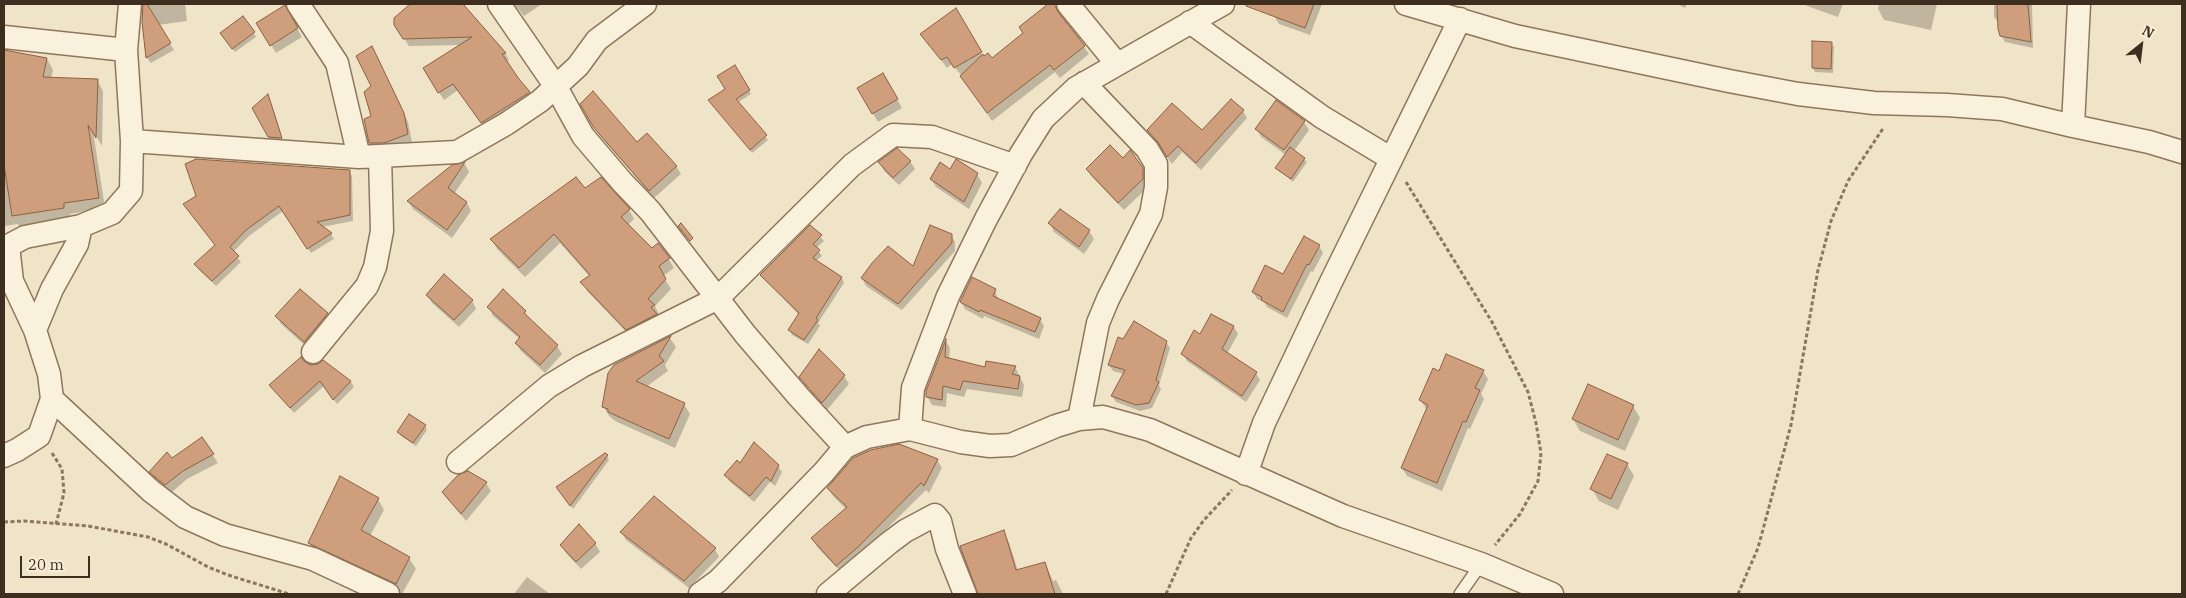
<!DOCTYPE html>
<style>
body{margin:0}
#map{position:relative;width:2186px;height:598px;overflow:hidden;background:#f0e4c8;font-family:"IBM Plex Serif",serif}
canvas{display:block}
.frame{position:absolute;inset:0;border:5px solid #3d2e20;pointer-events:none}
.north{position:absolute;left:2116px;top:20px;width:50px;height:50px;-webkit-text-stroke:4px #f7eed8;paint-order:stroke;rotate:29deg;font-size:14px;font-weight:700;line-height:20px;text-align:center;color:#3d2e20}
.north::after{content:'';display:block;margin:auto;width:18px;height:22px;background:#3d2e20;clip-path:polygon(50% 0,100% 100%,50% 72%,0 100%)}
.scale{position:absolute;left:20px;top:556px;width:70px;height:22px;box-sizing:border-box;border:2px solid #3d2e20;border-top:0;padding-left:6px;font-size:15px;line-height:18px;white-space:nowrap;color:#3d2e20;-webkit-text-stroke:4px #f7eed8;paint-order:stroke}
</style>
<div id="map">
<canvas width="2186" height="598"></canvas>
<div class="frame"></div>
<div class="north">N</div>
<div class="scale">20 m</div>
</div>
<script>
const ctx = document.querySelector('canvas').getContext('2d');
ctx.lineJoin = 'round';
function paint(path, color) { ctx.fillStyle = color; ctx.fill(path, 'evenodd'); }
const shape = rows => new Path2D(rows.map(r => 'M' + r).join(''));
function strokePath(path, color, width, dash) { ctx.strokeStyle = color; ctx.lineWidth = width; ctx.lineCap = dash ? 'butt' : 'round'; ctx.setLineDash(dash || []); ctx.stroke(path); }
const shadow = shape([
 [144,4,185,4,187,21,158,25,174,50,151,63,147,58,143,22],
 [412,4,459,4,480,34,485,31,505,53,509,60,506,62,533,100,486,130,458,90,444,100,428,76,463,45,409,46,400,32,395,18],
 [514,4,542,4,524,16],
 [1050,4,1052,4,1089,54,1060,78,1055,72,992,121,961,75,952,64,947,68,922,34,955,10,984,58,991,60,1024,33,1021,28],
 [1278,4,1322,4,1310,35,1279,24,1274,16],
 [1677,4,1687,4,1685,8],
 [1805,4,1843,4,1838,17,1807,6],
 [1879,4,1937,4,1931,30,1884,20,1878,9],
 [1994,4,2032,4,2033,48,2005,42,2001,35,1999,23,1994,17],
 [285,7,302,37,276,53,258,24],
 [254,33,256,37,235,52,223,37],
 [1831,43,1834,47,1833,73,1815,72,1813,68],
 [4,50,47,59,53,70,51,79,97,80,103,91,102,146,93,131,105,208,70,214,70,219,19,227,18,224,4,226],
 [377,56,408,122,412,143,389,150,375,151,370,143,372,86],
 [734,67,751,94,737,103,768,140,752,153,709,100,727,89],
 [883,75,902,108,878,122,858,88],
 [268,96,270,99,283,142,271,141,254,108],
 [1276,102,1304,122,1309,130,1294,151,1307,162,1293,182,1277,168,1286,155,1261,137,1257,129],
 [582,104,637,143,676,166,681,174,654,198,600,136],
 [1243,111,1247,118,1201,170,1182,152,1172,164,1148,130,1202,132],
 [1136,158,1147,177,1147,188,1124,210,1092,177,1087,169],
 [910,161,915,169,899,185,884,171,880,163],
 [465,164,469,172,454,194,467,203,471,211,452,238,413,209,408,201,453,167],
 [349,171,352,176,353,221,322,227,331,234,334,239,311,253,283,211,249,236,233,252,241,262,216,286,199,270,196,265,216,246,188,210],
 [977,174,982,183,969,209,936,187,931,179],
 [584,190,629,210,634,219,628,225,651,250,668,258,674,268,663,276,671,289,655,306,659,315,632,338,587,291,582,282,590,277,560,243,525,277,497,249,492,240],
 [1050,224,1089,231,1094,239,1084,254,1054,232],
 [810,227,824,241,816,248,822,256,816,261,842,278,844,283,818,323,820,326,808,344,792,335,790,330,799,315,761,275],
 [951,235,955,242,955,251,902,310,866,286,862,278,914,268],
 [1319,246,1323,253,1313,272,1311,271,1287,318,1267,307,1264,302,1257,299,1253,292,1283,276],
 [995,290,998,299,1040,319,1044,326,1039,339,984,316,983,319,965,309,961,302],
 [503,291,525,312,530,320,557,346,562,354,545,373,521,351,516,343,520,339,493,316,489,307],
 [427,295,472,300,476,309,459,327,432,303],
 [327,314,331,322,309,349,281,324,277,316],
 [1211,315,1234,327,1238,334,1227,354,1256,373,1260,380,1246,402,1187,361,1183,354,1201,335],
 [670,338,676,347,665,365,668,371,646,387,684,404,690,414,675,448,615,421,609,416,603,406,615,366],
 [1124,340,1166,342,1170,348,1159,385,1161,389,1152,408,1140,411,1116,402,1112,396,1124,374,1113,371,1109,365],
 [946,342,950,348,949,360,987,369,1015,367,1024,385,1022,397,967,389,964,397,947,393,946,407,932,405,927,396,927,391],
 [323,362,351,382,354,387,337,404,324,386,294,413,270,385,304,363,311,366,319,365],
 [1483,371,1488,379,1481,394,1484,399,1470,429,1468,428,1442,491,1407,476,1402,468,1427,410,1420,400,1440,373],
 [844,376,849,384,827,410,801,377],
 [1633,406,1640,418,1625,451,1580,431,1573,419],
 [425,426,427,430,416,446,401,436,399,432],
 [202,439,218,463,187,479,171,493,156,480,151,472],
 [607,456,609,460,573,509,560,491],
 [937,460,942,468,929,493,926,490,842,573,817,547,813,539,846,509,833,496,828,488],
 [1627,464,1634,476,1618,510,1599,501,1592,489],
 [740,465,778,466,782,472,775,486,770,482,754,502,729,481,726,475],
 [486,483,491,491,466,521,443,492],
 [378,499,384,510,370,536,409,558,416,569,402,594,315,554,309,543],
 [621,532,715,549,719,557,689,588,626,540],
 [1003,532,1009,542,1018,571,1045,563,1053,581,1056,580,1063,594,979,594,978,589],
 [595,543,600,552,581,569,566,553,561,545],
 [527,577,550,594,514,594]
]);
const building = shape([
 [143,4,147,4,171,43,146,58,142,22,143,4],
 [410,4,463,4,506,53,502,54,519,79,530,92,481,123,453,84,438,93,423,68,472,37,403,39,394,25,394,18,410,4],
 [1048,4,1054,4,1058,12,1085,46,1054,70,1050,65,987,113,960,76,983,54,984,56,988,53,992,58,1023,33,1019,27,1048,4],
 [1246,4,1314,4,1305,28,1246,6,1246,4],
 [1997,4,2028,4,2031,42,2000,36,1998,29,1997,4],
 [285,5,298,28,270,46,256,23,285,5],
 [956,8,982,52,954,68,947,57,941,60,920,34,956,8],
 [243,16,255,32,232,49,220,33,243,16],
 [1812,41,1832,42,1831,69,1812,68,1812,41],
 [372,46,404,113,408,134,384,143,369,143,364,119,371,116,364,92,371,86,356,56,372,46],
 [4,50,47,58,43,77,98,79,96,138,88,125,99,198,64,203,64,208,12,216,4,165,4,50],
 [735,65,750,90,736,99,767,135,750,150,708,100,725,89,717,76,735,65],
 [883,73,898,99,872,114,857,88,883,73],
 [593,91,637,142,647,133,677,166,649,191,594,128,580,104,593,91],
 [268,94,282,138,268,137,252,108,268,94],
 [1231,99,1244,110,1196,163,1178,146,1167,157,1158,142,1147,130,1172,103,1202,130,1231,99],
 [1276,100,1305,121,1284,150,1255,129,1276,100],
 [1110,145,1123,158,1130,150,1143,168,1143,179,1118,203,1086,169,1110,145],
 [1290,147,1305,158,1291,179,1275,168,1290,147],
 [897,148,911,161,893,178,878,162,897,148],
 [196,159,350,170,350,215,317,222,332,233,307,249,279,206,246,230,230,247,239,256,212,281,194,264,215,245,183,204,196,196,185,164,196,159],
 [956,159,978,173,964,202,930,179,940,162,950,169,956,159],
 [465,162,448,188,467,202,447,230,407,201,452,165,465,162],
 [576,177,585,188,601,177,630,209,621,217,652,248,658,243,670,258,659,266,666,279,648,299,655,305,651,307,657,314,626,330,580,282,590,275,554,234,519,268,490,239,576,177],
 [1060,209,1090,230,1079,247,1048,223,1060,209],
 [681,223,693,238,690,241,678,226,681,223],
 [810,225,822,235,813,244,820,250,813,258,842,277,816,318,818,320,804,340,788,330,799,313,760,275,810,225],
 [930,225,952,234,952,243,898,304,861,278,872,263,888,246,913,266,930,225],
 [1304,236,1320,245,1309,265,1307,264,1283,312,1261,300,1262,297,1252,292,1265,265,1283,274,1304,236],
 [444,274,473,300,454,320,426,295,444,274],
 [972,277,996,289,993,296,1041,318,1035,332,980,310,979,312,960,302,972,277],
 [300,289,328,313,304,342,275,316,300,289],
 [503,289,526,311,524,313,558,345,540,365,515,343,520,337,487,307,503,289],
 [1211,314,1234,326,1222,349,1257,372,1242,396,1181,354,1194,330,1200,334,1211,314],
 [1134,321,1167,341,1156,380,1159,382,1149,403,1136,405,1111,396,1125,370,1108,365,1118,337,1123,339,1134,321],
 [671,336,659,356,664,361,636,381,685,403,669,439,608,412,608,409,602,407,608,373,614,365,671,336],
 [946,339,945,357,985,367,986,361,1016,366,1012,374,1020,376,1018,389,963,381,960,390,943,386,942,400,926,397,926,391,946,339],
 [819,349,845,375,822,403,799,377,819,349],
 [1446,354,1484,370,1475,388,1480,390,1466,422,1463,421,1437,483,1401,468,1428,405,1419,400,1433,368,1439,371,1446,354],
 [301,357,305,362,311,365,318,364,323,360,351,381,333,400,320,381,290,408,269,385,301,357],
 [1588,384,1634,405,1618,440,1572,419,1588,384],
 [409,414,426,425,413,443,397,432,409,414],
 [202,437,214,454,183,471,165,485,149,472,167,452,172,458,202,437],
 [754,442,779,465,771,481,766,477,750,496,724,475,737,460,740,463,754,442],
 [899,444,938,459,924,486,921,483,858,547,836,566,811,538,847,507,827,488,853,458,871,450,899,444],
 [605,453,608,455,570,506,556,487,605,453],
 [1607,454,1628,463,1611,499,1590,489,1607,454],
 [468,471,487,482,461,514,442,492,458,475,468,471],
 [340,476,379,498,361,530,410,557,396,584,308,543,340,476],
 [654,496,716,548,684,581,620,532,654,496],
 [579,524,596,543,576,562,560,545,579,524],
 [1004,530,1016,570,1045,562,1055,594,978,594,960,546,1004,530]
]);
const path = shape([
 [1406,182,1492,322,1528,392,1536,423,1541,453,1538,481,1520,514,1495,545],
 [52,453,62,469,64,493,56,524],
 [4,522,24,521,88,526,148,537,166,544,208,567,228,575,289,594],
 [1166,594,1191,538,1204,520,1232,490],
 [1738,594,1758,548,1791,425,1818,270,1831,221,1848,181,1884,127]
]);
const service = shape([
 [1460,594,1481,564]
]);
const minor = shape([
 [130,4,126,50,132,141,131,191,112,213,81,226,77,244,52,289,35,330,49,374,52,399,151,491,185,517,225,535,313,559,388,594],
 [298,4,337,63,359,157],
 [499,4,556,87,583,136,623,183,650,211,745,334,799,397,845,447,867,437,910,429,961,442,990,446,1011,445,1056,426,1079,419,1103,417,1150,430,1343,516,1481,564,1552,594],
 [1068,4,1117,64],
 [1406,4,1515,36,1729,81,1798,94,1874,103,1947,105,2002,109,2073,126,2149,142,2182,152],
 [1190,22,1322,117,1390,158],
 [4,37,126,50],
 [2073,126,2079,4],
 [132,141,359,157,457,152,506,124,540,101,578,66,597,40,645,4],
 [4,246,8,246,25,237,81,226],
 [8,246,12,281,35,330],
 [313,352,367,286,375,267,382,231,380,156],
 [1079,419,1098,323,1108,299,1151,214,1156,187,1156,164,1147,149,1084,83],
 [910,429,913,388,948,296,986,219,1021,154,1043,119,1076,88,1223,4],
 [4,456,17,450,39,436,52,399],
 [458,462,549,386,582,366,718,298,852,165,893,135,932,137,1015,166],
 [1246,474,1264,423,1330,284,1460,19],
 [700,594,718,581,824,472,845,447],
 [828,594,889,543,905,531,935,515,940,521,947,549,965,594]
]);
paint(shadow, '#0003');
paint(building, '#cf9f7d');
strokePath(building, '#8d5f41', 1);
strokePath(service, '#8d765c', 14);
strokePath(minor, '#8d765c', 25);
strokePath(path, '#8d765c', 3, [4, 2.5]);
strokePath(service, '#faf1dc', 11);
strokePath(minor, '#faf1dc', 22);
</script>
